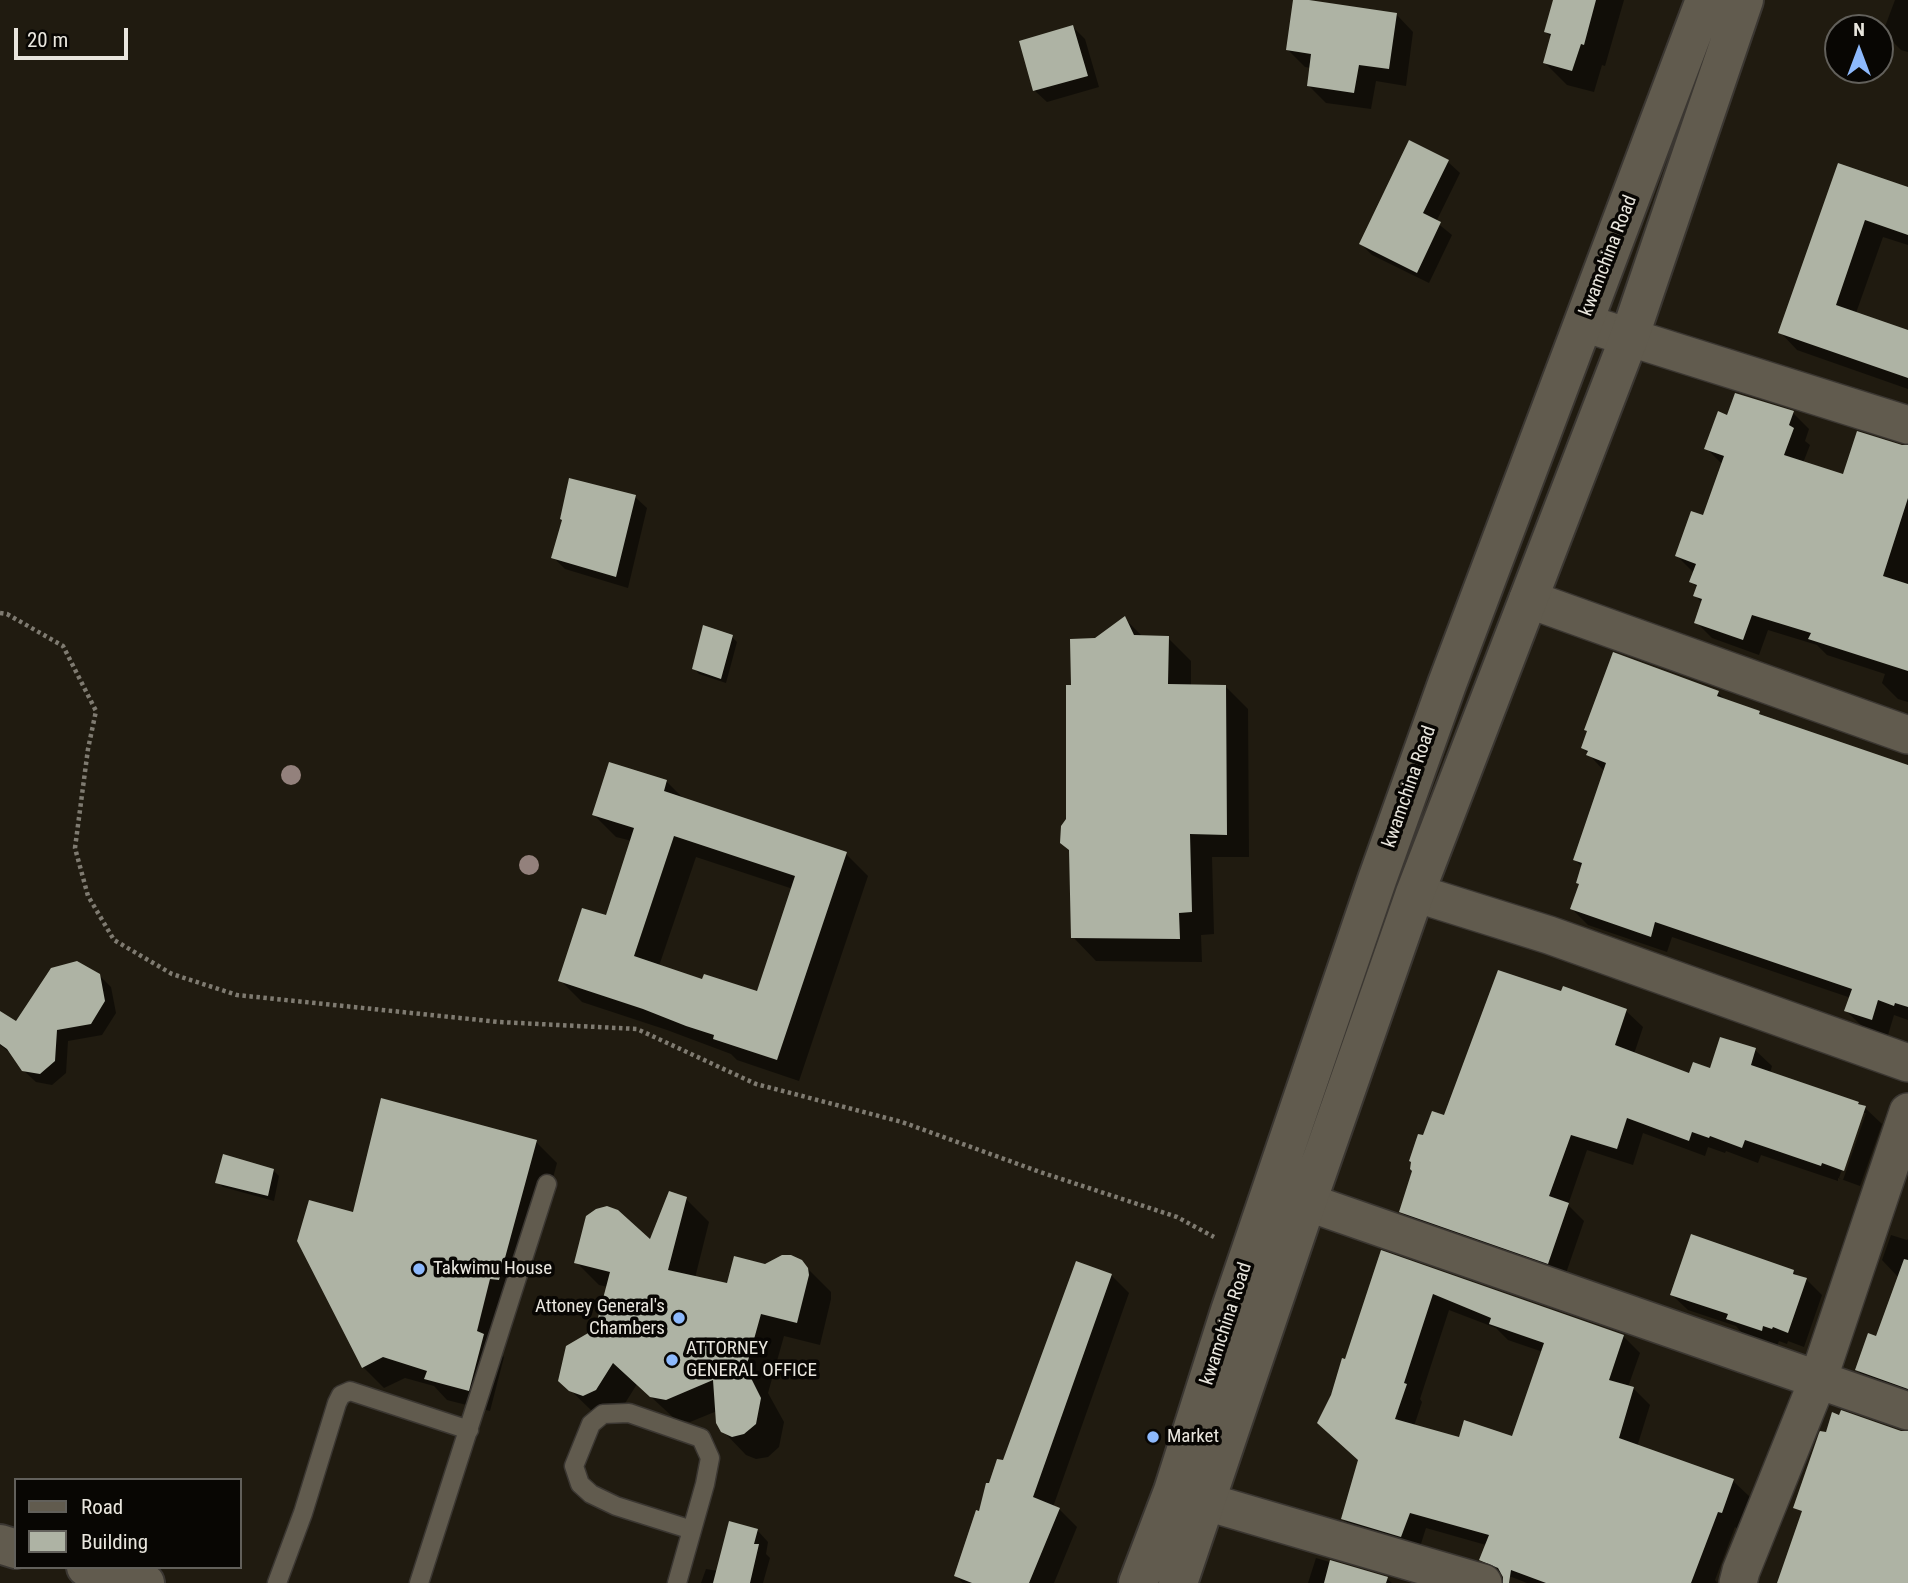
<!DOCTYPE html>
<style>
body{margin:0}
#map{position:relative;width:1908px;height:1583px;overflow:hidden;background:#201b10;font-family:"Roboto Condensed",sans-serif}
canvas{display:block}
.legend{position:absolute;left:14px;top:1478px;width:228px;height:91px;box-sizing:border-box;background:#080603;border:2px solid #62605b;margin:0;padding:9px 12px;list-style:none;font-size:21px;color:#e9e6de}
.legend li{display:flex;align-items:center;gap:14px;height:35px}
.legend b{width:35px;border:2px solid #62605b}
.north{position:absolute;left:1824px;top:14px;width:70px;height:70px;box-sizing:border-box;background:#080603;border:2px solid #62605b;border-radius:50%;rotate:0deg;font-size:19px;font-weight:700;line-height:28px;text-align:center;color:#e9e6de}
.north::after{content:'';display:block;margin:auto;width:24px;height:32px;background:#8db9fc;clip-path:polygon(50% 0,100% 100%,50% 72%,0 100%)}
.scale{position:absolute;left:14px;top:28px;width:114px;height:32px;box-sizing:border-box;border:4px solid #e9e6de;border-top:0;padding-left:9px;font-size:21px;line-height:24px;white-space:nowrap;color:#e9e6de;-webkit-text-stroke:5px #080603;paint-order:stroke}
</style>
<div id="map">
<canvas width="1908" height="1583"></canvas>
<ul class="legend">
<li><b style="height:9px;background:#615b4e"></b>Road</li>
<li><b style="height:19px;background:#aeb3a4"></b>Building</li>
</ul>
<div class="north">N</div>
<div class="scale">20 m</div>
</div>
<script>
const ctx = document.querySelector('canvas').getContext('2d');
ctx.lineJoin = 'round';
function paint(path, color) { ctx.fillStyle = color; ctx.fill(path, 'evenodd'); }
const shape = rows => new Path2D(rows.map(r => 'M' + r).join(''));
function strokePath(path, color, width, dash) { ctx.strokeStyle = color; ctx.lineWidth = width; ctx.lineCap = dash ? 'butt' : 'round'; ctx.setLineDash(dash || []); ctx.stroke(path); }
function label(font, color, halo, rows, align = 'center') {
  ctx.font = font + ' "Roboto Condensed",sans-serif'; ctx.lineWidth = 7; ctx.setLineDash([]); ctx.textBaseline = 'middle'; ctx.strokeStyle = halo; ctx.fillStyle = color; for (const [text, x, y, turn = 0] of rows) {
    ctx.save(); ctx.translate(x, y); ctx.rotate((+turn || 0) * Math.PI / 180); ctx.textAlign = isNaN(turn) ? turn : align; if (halo) ctx.strokeText(text, 0, 0); ctx.fillText(text, 0, 0); ctx.restore();
  }
}
const shadow = shape([
 [1295,0,1396,14,1413,32,1406,86,1376,81,1371,109,1326,103,1308,85,1311,68,1305,67,1288,50],
 [1555,0,1624,0,1605,66,1602,65,1594,92,1567,85,1545,63,1552,38,1546,32],
 [1895,0,1908,0,1908,52,1901,50,1883,32],
 [1073,27,1085,39,1099,87,1047,102,1035,91,1021,42],
 [1410,143,1448,162,1460,173,1436,222,1452,235,1429,283,1372,255,1361,244],
 [1839,166,1908,189,1908,245,1883,237,1856,313,1908,332,1908,389,1797,350,1780,332],
 [1793,413,1809,429,1805,441,1810,445,1803,463,1844,476,1908,447,1908,702,1898,699,1882,683,1885,674,1827,655,1817,645,1768,630,1759,655,1712,638,1696,622,1702,603,1695,595,1698,588,1691,582,1693,572,1677,556,1704,517,1723,465,1706,448,1728,417],
 [635,497,647,508,628,588,565,569,553,557],
 [1125,619,1143,637,1168,638,1191,661,1191,686,1225,686,1248,709,1249,857,1212,857,1214,934,1201,935,1202,962,1096,961,1073,937,1070,851,1061,843,1068,819,1073,686,1096,640],
 [732,637,737,642,726,683,699,674,694,668],
 [1718,693,1726,701,1759,713,1763,717,1908,767,1908,1020,1894,1015,1888,1035,1863,1027,1846,1011,1851,998,1672,937,1667,952,1588,925,1572,909,1580,885,1583,868,1575,860,1605,772,1583,748],
 [610,764,667,782,685,800,846,854,868,876,799,1081,737,1060,731,1054,667,1030,582,1002,560,980,607,917,632,841,616,837,594,815],
 [696,857,793,889,758,993,703,981,659,966],
 [99,975,111,987,116,1013,102,1035,68,1041,66,1073,52,1085,36,1082,23,1070,13,1055,0,1045,0,1013,17,1024],
 [1562,994,1626,1011,1643,1027,1634,1054,1690,1075,1711,1070,1755,1050,1772,1066,1770,1073,1858,1103,1865,1108,1882,1124,1860,1186,1838,1178,1838,1181,1761,1155,1758,1163,1726,1151,1725,1153,1708,1147,1705,1156,1643,1133,1633,1165,1587,1150,1568,1205,1584,1221,1564,1279,1417,1228,1401,1211,1424,1137,1445,1117],
 [1862,1113,1866,1113,1843,1180,1839,1178],
 [536,1142,557,1163,520,1300,511,1300,498,1351,504,1357,490,1411,447,1400,434,1386,405,1378,384,1388,363,1367,354,1214],
 [273,1170,279,1176,274,1201,223,1187,217,1182],
 [686,1199,709,1222,695,1278,728,1285,765,1266,801,1262,831,1292,831,1299,820,1345,784,1336,768,1393,784,1422,779,1447,768,1457,756,1459,746,1455,723,1431,717,1411,690,1422,675,1419,637,1384,619,1413,594,1413,560,1380,596,1330,608,1287,599,1285,576,1262,650,1242],
 [1891,1235,1907,1240,1908,1239,1908,1399,1874,1387,1857,1370,1877,1339,1899,1278,1882,1260],
 [1382,1252,1623,1336,1640,1353,1628,1387,1633,1388,1650,1405,1637,1447,1733,1481,1750,1497,1738,1529,1735,1527,1715,1580,1717,1583,1527,1583,1499,1572,1483,1555,1486,1545,1426,1528,1418,1553,1360,1536,1343,1519,1359,1461,1333,1396],
 [1449,1310,1496,1328,1508,1340,1543,1352,1513,1438,1460,1439,1414,1426,1422,1402,1420,1399],
 [1794,1272,1799,1278,1807,1280,1822,1295,1804,1347,1788,1341,1787,1344,1779,1341,1777,1346,1744,1335,1736,1326,1688,1310,1672,1295],
 [1111,1275,1129,1293,1053,1507,1059,1509,1077,1527,1054,1583,963,1583,956,1576,990,1484],
 [757,1530,768,1542,766,1554,770,1558,763,1583,701,1583,706,1569,718,1571],
 [1316,1558,1387,1579,1392,1583,1308,1583]
]);
const building = shape([
 [1293,0,1309,0,1397,13,1389,69,1359,65,1354,93,1307,86,1311,54,1286,50],
 [1553,0,1596,0,1584,45,1581,44,1572,71,1543,63,1551,34,1544,32],
 [1073,25,1088,76,1033,91,1019,41],
 [1409,140,1449,160,1423,213,1441,222,1417,273,1359,244],
 [1838,163,1908,187,1908,235,1865,220,1836,305,1908,330,1908,378,1778,333],
 [1735,393,1794,411,1789,425,1794,428,1784,455,1843,474,1857,431,1902,445,1908,445,1908,498,1883,576,1908,584,1908,671,1808,639,1811,633,1752,615,1743,640,1694,623,1702,599,1693,596,1697,585,1689,582,1696,564,1675,556,1691,511,1703,515,1724,456,1704,449,1718,411,1727,415],
 [569,478,636,495,616,577,551,558,562,520,560,519],
 [1125,616,1134,635,1169,636,1168,684,1226,685,1227,835,1190,834,1192,912,1179,913,1180,939,1071,938,1069,850,1060,843,1061,826,1066,819,1066,685,1071,685,1070,639,1095,638],
 [703,625,733,635,721,679,692,669],
 [1613,652,1719,691,1717,696,1760,711,1759,714,1908,765,1908,1007,1895,1003,1894,1006,1878,1000,1872,1020,1844,1011,1852,989,1655,922,1651,937,1570,909,1579,884,1576,883,1582,863,1573,860,1606,763,1586,755,1588,751,1581,748,1587,731,1584,730],
 [609,762,667,780,664,791,847,852,777,1060,713,1039,714,1035,686,1026,643,1009,558,981,582,908,606,915,634,828,592,815],
 [674,836,795,876,757,991,704,974,702,979,634,956],
 [77,961,100,974,105,1001,91,1024,57,1030,55,1061,40,1074,22,1071,7,1049,0,1044,0,1011,16,1021,51,968],
 [1498,970,1561,991,1563,986,1627,1009,1615,1045,1689,1073,1693,1062,1710,1068,1720,1037,1756,1048,1751,1065,1859,1102,1858,1104,1866,1106,1844,1171,1822,1163,1821,1166,1745,1140,1742,1148,1710,1136,1709,1138,1692,1132,1689,1141,1627,1118,1617,1149,1571,1135,1549,1196,1569,1203,1548,1264,1399,1212,1412,1171,1410,1169,1411,1162,1409,1161,1418,1134,1423,1135,1432,1111,1444,1115],
 [381,1098,537,1140,499,1280,490,1279,477,1331,484,1334,469,1391,424,1379,427,1371,383,1357,362,1368,297,1241,309,1200,353,1212],
 [223,1154,274,1169,268,1196,215,1183],
 [669,1191,687,1197,668,1270,727,1283,734,1256,765,1264,782,1255,791,1255,802,1260,808,1268,809,1275,797,1323,761,1314,746,1368,761,1398,756,1424,744,1434,732,1437,721,1432,716,1423,713,1380,666,1400,650,1397,613,1363,596,1390,583,1396,569,1391,558,1381,566,1346,595,1329,610,1272,574,1263,586,1216,596,1209,607,1206,618,1210,650,1239],
 [1691,1234,1794,1270,1793,1274,1807,1278,1788,1333,1773,1327,1772,1329,1763,1326,1762,1331,1726,1319,1728,1314,1670,1295],
 [1381,1250,1624,1335,1609,1380,1634,1387,1619,1438,1734,1479,1722,1513,1718,1512,1691,1583,1546,1583,1511,1570,1509,1583,1503,1583,1503,1577,1498,1568,1479,1560,1489,1535,1410,1513,1401,1537,1341,1519,1358,1460,1317,1423,1331,1395,1342,1358,1345,1359],
 [1433,1294,1491,1318,1489,1324,1544,1343,1512,1436,1464,1420,1459,1437,1395,1419,1407,1384,1404,1383],
 [1904,1259,1908,1260,1908,1389,1855,1370,1868,1333,1876,1336],
 [1076,1261,1112,1274,1033,1497,1060,1508,1029,1583,972,1583,954,1576,976,1510,979,1511,986,1483,989,1483,997,1459,1003,1460],
 [1841,1410,1901,1431,1908,1431,1908,1583,1777,1583,1802,1511,1793,1508,1819,1433,1820,1431,1826,1432,1832,1412,1839,1415],
 [729,1521,758,1529,754,1544,759,1544,750,1583,713,1583],
 [1330,1560,1388,1577,1386,1583,1324,1583]
]);
const path = shape([
 [0,613,7,614,63,646,96,711,88,749,75,848,88,896,114,940,172,974,237,995,499,1022,637,1029,756,1084,902,1122,1040,1172,1177,1217,1214,1237]
]);
const lane = shape([
 [277,1583,303,1513,337,1403,341,1395,350,1391,469,1430],
 [419,1583,547,1184],
 [677,1583,705,1484,710,1458,701,1438,629,1413,603,1414,591,1424,574,1466,580,1484,591,1494,616,1506,692,1530]
]);
const street = shape([
 [1584,323,1908,425],
 [1528,599,1908,735],
 [1415,893,1549,935,1908,1063],
 [1278,1192,1908,1411],
 [1207,1502,1483,1583],
 [1738,1583,1741,1571,1818,1380,1908,1112]
]);
const secondary = shape([
 [0,1544,16,1549],
 [86,1567,145,1583],
 [1138,1583,1173,1491,1230,1311,1377,880,1447,684,1705,0],
 [1178,1583,1307,1202,1415,893,1629,338,1744,0]
]);
const trees = [
 [291,775],
 [529,865]
];
const markers = [
 [419,1269,7,"#8db9fc"],
 [679,1318,7,"#8db9fc"],
 [672,1360,7,"#8db9fc"],
 [1153,1437,7,"#8db9fc"]
];
const streetNames = [
 ["kwamchina Road",1609,256,-69],
 ["kwamchina Road",1410,787,-71],
 ["kwamchina Road",1227,1324,-72]
];
const poiNames = [
 ["Takwimu House",433,1269],
 ["Attoney General's",665,1307,"right"],
 ["Chambers",665,1329,"right"],
 ["ATTORNEY",686,1349],
 ["GENERAL OFFICE",686,1371],
 ["Market",1167,1437]
];
paint(shadow, '#0007');
paint(building, '#aeb3a4');
strokePath(lane, '#3b3732', 21);
strokePath(street, '#3b3732', 40);
strokePath(secondary, '#3b3732', 42);
strokePath(path, '#7f7b71', 4.5, [3.5, 3.5]);
strokePath(lane, '#615b4e', 18);
strokePath(street, '#615b4e', 37);
strokePath(secondary, '#615b4e', 38);
ctx.fillStyle = '#93817c';
for (const [x, y] of trees) { ctx.beginPath(); ctx.arc(x, y, 10, 0, 2 * Math.PI); ctx.fill(); }
for (const [x, y, r, color] of markers) { const dot = new Path2D(); dot.arc(x, y, r, 0, 2 * Math.PI); ctx.fillStyle = color; ctx.fill(dot); strokePath(dot, '#080603', 2.5); }
label('19px', '#e9e6de', '#080603', streetNames);
label('19px', '#e9e6de', '#080603', poiNames, 'left');
</script>
